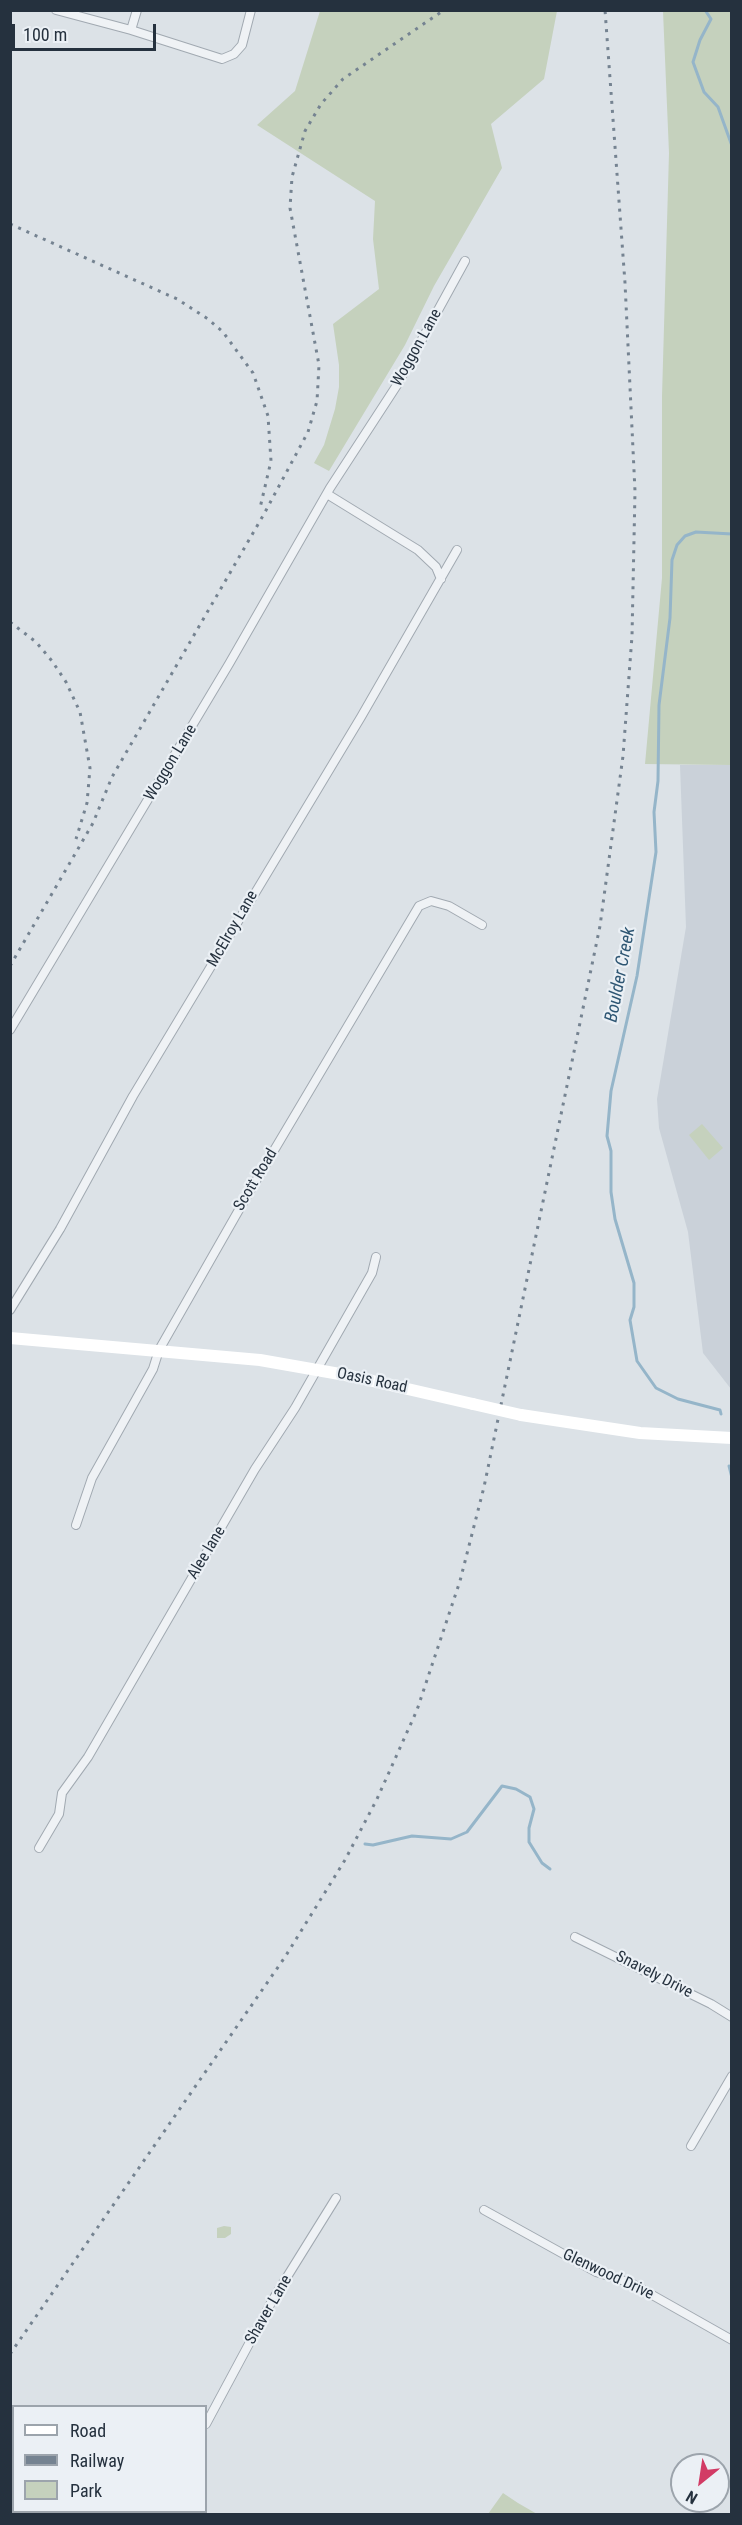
<!DOCTYPE html>
<style>
body{margin:0}
#map{position:relative;width:742px;height:2525px;overflow:hidden;background:#dce2e7;font-family:"Roboto Condensed",sans-serif}
canvas{display:block}
.frame{position:absolute;inset:0;border:12px solid #25313e;pointer-events:none}
.legend{position:absolute;left:12px;top:2405px;width:195px;height:108px;box-sizing:border-box;background:#ebf0f5;border:2px solid #9ca4ac;margin:0;padding:8px 10px;list-style:none;font-size:18px;color:#25313e}
.legend li{display:flex;align-items:center;gap:12px;height:30px}
.legend b{width:30px;border:2px solid #9ca4ac}
.north{position:absolute;left:670px;top:2453px;width:60px;height:60px;box-sizing:border-box;background:#ebf0f5;border:2px solid #9ca4ac;border-radius:50%;rotate:210deg;font-size:16px;font-weight:700;line-height:24px;text-align:center;color:#25313e}
.north::after{content:'';display:block;margin:auto;width:21px;height:27px;background:#d23b65;clip-path:polygon(50% 0,100% 100%,50% 72%,0 100%)}
.scale{position:absolute;left:12px;top:24px;width:144px;height:27px;box-sizing:border-box;border:3px solid #25313e;border-top:0;padding-left:8px;font-size:18px;line-height:21px;white-space:nowrap;color:#25313e;-webkit-text-stroke:4px #ebf0f5;paint-order:stroke}
</style>
<div id="map">
<canvas width="742" height="2525"></canvas>
<div class="frame"></div>
<ul class="legend">
<li><b style="height:8px;background:#fff"></b>Road</li>
<li><b style="height:8px;background:#758391"></b>Railway</li>
<li><b style="height:16px;background:#c5d1bd"></b>Park</li>
</ul>
<div class="north">N</div>
<div class="scale">100 m</div>
</div>
<script>
const ctx = document.querySelector('canvas').getContext('2d');
ctx.lineJoin = 'round';
function paint(path, color) { ctx.fillStyle = color; ctx.fill(path, 'evenodd'); }
const shape = rows => new Path2D(rows.map(r => 'M' + r).join(''));
function strokePath(path, color, width, dash) { ctx.strokeStyle = color; ctx.lineWidth = width; ctx.lineCap = dash ? 'butt' : 'round'; ctx.setLineDash(dash || []); ctx.stroke(path); }
function label(font, color, halo, rows, align = 'center') {
  ctx.font = font + ' "Roboto Condensed",sans-serif'; ctx.lineWidth = 4.5; ctx.setLineDash([]); ctx.textBaseline = 'middle'; ctx.strokeStyle = halo; ctx.fillStyle = color; for (const [text, x, y, turn = 0] of rows) {
    ctx.save(); ctx.translate(x, y); ctx.rotate((+turn || 0) * Math.PI / 180); ctx.textAlign = isNaN(turn) ? turn : align; if (halo) ctx.strokeText(text, 0, 0); ctx.fillText(text, 0, 0); ctx.restore();
  }
}
const built = shape([
 [680,765,731,765,731,1389,703,1353,688,1232,659,1128,657,1099,686,927]
]);
const green = shape([
 [320,11,557,11,544,79,491,124,502,168,434,286,405,345,329,471,314,463,324,445,335,409,339,387,339,365,333,324,379,289,373,239,375,201,257,125,295,91],
 [663,11,731,11,731,765,645,764,662,578,662,396,669,153],
 [702,1124,723,1148,709,1160,689,1135],
 [224,2226,231,2227,231,2234,225,2238,217,2238,217,2228],
 [503,2493,518,2503,537,2514,488,2514]
]);
const stream = shape([
 [705,10,711,19,700,40,693,62,704,92,718,107,732,146],
 [721,1414,720,1410,678,1399,656,1388,637,1361,630,1320,634,1307,634,1283,615,1219,611,1192,611,1151,607,1136,611,1091,637,976,656,852,654,812,658,781,659,705,670,618,672,560,677,545,685,536,696,532,732,534],
 [729,1466,732,1478],
 [365,1844,373,1845,412,1836,451,1839,467,1832,502,1786,516,1789,530,1797,534,1809,529,1828,529,1842,542,1863,550,1869]
]);
const minor = shape([
 [56,10,131,30,222,59,234,54,242,45,251,10],
 [131,30,137,10],
 [327,494,418,550,436,567,441,579],
 [10,1030,229,664,330,488,397,385,465,261],
 [10,1310,60,1229,133,1096,361,717,457,550],
 [76,1525,92,1478,153,1369,159,1350,244,1201,419,906,431,901,449,906,482,925],
 [39,1848,59,1814,62,1793,88,1757,255,1469,295,1408,372,1273,376,1257],
 [575,1937,711,2004,732,2017],
 [691,2146,732,2076],
 [484,2210,596,2272,631,2283,732,2340],
 [206,2424,272,2301,336,2198],
 [155,2514,156,2512]
]);
const secondary = shape([
 [10,1338,260,1360,351,1376,473,1404],
 [521,1415,640,1433,732,1438]
]);
const rail = shape([
 [10,224,177,299,208,319,223,332,253,373,268,416,271,461,260,508],
 [10,622,36,642,52,661,66,682,80,712,90,768,87,803,76,839],
 [10,966,93,823,112,777,264,514,308,432,317,401,319,365,290,208,292,177,305,131,321,104,343,79,444,10],
 [10,2354,285,1957,345,1860,377,1799,417,1710,460,1581,484,1487,600,926,623,756,632,636,635,491,625,283,605,10]
]);
const secondaryBridge = shape([
 [473,1404,521,1415]
]);
const streetNames = [
 ["Woggon Lane",417,348,-61],
 ["Woggon Lane",171,763,-59],
 ["McElroy Lane",233,929,-60],
 ["Scott Road",256,1180,-59],
 ["Oasis Road",372,1381,12],
 ["Alee lane",207,1553,-59],
 ["Snavely Drive",654,1975,27],
 ["Glenwood Drive",608,2275,25],
 ["Shaver Lane",269,2310,-60]
];
const waterNames = [
 ["Boulder Creek",621,975,-79]
];
paint(built, '#cad1d9');
paint(green, '#c5d1bd');
strokePath(stream, '#95b5c9', 3);
strokePath(minor, '#a1a9b1', 10);
strokePath(minor, '#eff2f5', 8);
strokePath(secondary, '#fff', 12);
strokePath(rail, '#758391', 3, [3, 6]);
strokePath(secondaryBridge, '#fff', 12);
label('16px', '#25313e', '#ebf0f5', streetNames);
label('italic 18px', '#2e5673', '#ebf0f5', waterNames);
</script>
